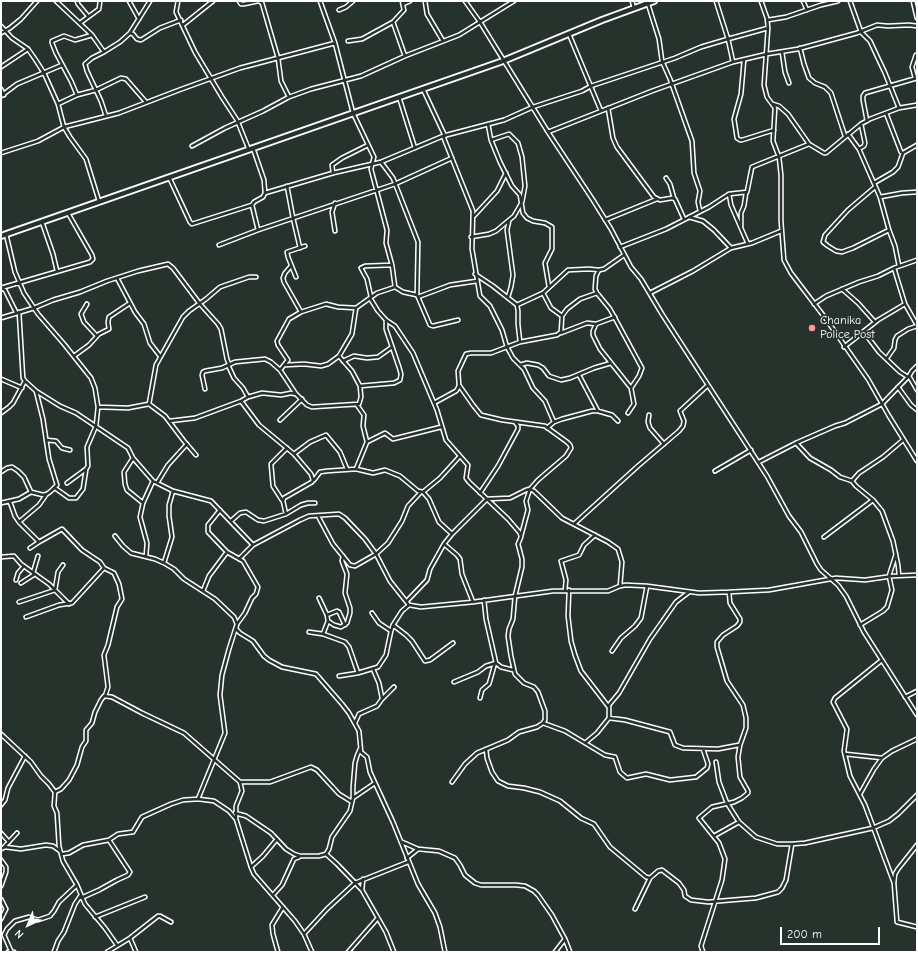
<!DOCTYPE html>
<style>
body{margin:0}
#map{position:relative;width:918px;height:953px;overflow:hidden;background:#26332d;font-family:"Comic Neue",sans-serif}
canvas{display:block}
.frame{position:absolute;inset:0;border:2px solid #fff;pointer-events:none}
.north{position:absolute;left:8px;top:905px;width:40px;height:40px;-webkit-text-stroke:3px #26332d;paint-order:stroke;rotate:224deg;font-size:11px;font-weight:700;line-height:16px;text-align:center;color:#fff}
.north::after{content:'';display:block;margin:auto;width:14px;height:18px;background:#fff;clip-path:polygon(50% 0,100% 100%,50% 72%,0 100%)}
.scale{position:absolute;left:780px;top:927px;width:100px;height:18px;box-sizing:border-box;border:2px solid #fff;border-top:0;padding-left:5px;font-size:12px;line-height:14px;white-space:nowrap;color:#fff;-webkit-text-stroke:3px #26332d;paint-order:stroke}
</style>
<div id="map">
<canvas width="918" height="953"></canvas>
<div class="frame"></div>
<div class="north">N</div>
<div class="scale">200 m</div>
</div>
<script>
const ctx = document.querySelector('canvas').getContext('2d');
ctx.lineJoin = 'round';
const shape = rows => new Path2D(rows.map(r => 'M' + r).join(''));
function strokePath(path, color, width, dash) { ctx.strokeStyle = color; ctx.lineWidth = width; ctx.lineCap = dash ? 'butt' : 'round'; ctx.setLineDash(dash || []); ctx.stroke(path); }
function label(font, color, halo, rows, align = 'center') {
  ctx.font = font + ' "Comic Neue",sans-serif'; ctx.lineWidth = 3.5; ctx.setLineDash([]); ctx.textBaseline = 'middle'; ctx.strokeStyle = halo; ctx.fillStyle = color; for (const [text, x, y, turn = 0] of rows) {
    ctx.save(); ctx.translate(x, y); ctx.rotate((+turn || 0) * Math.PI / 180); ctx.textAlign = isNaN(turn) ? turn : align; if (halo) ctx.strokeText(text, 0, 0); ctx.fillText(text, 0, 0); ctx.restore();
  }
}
const minor = shape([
 [56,1,92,35,104,52,120,42,130,33,133,34,137,39,141,40,160,28,181,20],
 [77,1,78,4,88,16],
 [129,1,139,19],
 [178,1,176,12,195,52,222,97,237,120,249,150],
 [239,1,241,4,244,4,258,1],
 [259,1,262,3,278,58,281,81,289,97],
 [320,1,335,43,353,113,374,157,371,169,387,230,386,243,392,265,395,287,403,292,417,295,418,297,430,325,433,326,458,320],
 [425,1,427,14,443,41],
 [465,1,480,22,548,132,593,200,611,229,631,267,641,279,662,314,767,476,789,516,801,532,817,564,821,570,838,585,846,596,864,632,917,715],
 [632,1,634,8],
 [716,1,728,39,733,62],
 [761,1,767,18,768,28,764,85,767,97,775,108,773,141,779,157,781,175,781,221,784,260,791,273,826,319,868,379,889,416,917,461],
 [803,1,807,10],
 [850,1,861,32,870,41,885,73,899,108],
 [913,1,917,18],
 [403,4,410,1],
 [648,4,659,39,662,61,670,79,692,141,694,173,700,191,698,202,700,211],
 [339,10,346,7,353,1],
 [768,20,786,17,821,5,838,1],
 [393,22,405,56],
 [80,23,99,9,100,1],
 [183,25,213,1],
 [1,26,12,38,28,49,35,59,44,73,58,104,64,127,70,137,86,159,99,201],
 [1,33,10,28,21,19,37,1],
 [130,33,150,1],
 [569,34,601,111],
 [348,41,362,39,393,22,404,10,402,1],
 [800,48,804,64,809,78,815,83,825,87,831,93,845,136],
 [104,52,92,58,85,64,87,71,101,101,106,116],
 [782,52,785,72,789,83],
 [744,60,741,94,734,119,737,138,740,140,742,140,774,130],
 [1,67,28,49],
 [915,78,912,67,916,55],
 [1,89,4,95],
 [423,89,445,136],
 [77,95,71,81,56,53,52,43,52,41,64,36,75,40,92,35],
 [1,96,17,84,62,65],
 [399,97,415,148],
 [58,104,77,95,96,90,121,78,126,79,146,102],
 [773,104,779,106,788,114,809,144,824,153,826,153,861,124,870,119,899,108,917,105],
 [608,108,613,138,617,147,654,197,660,200,672,198,675,199,684,219],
 [886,113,901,152,903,153,917,145],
 [867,121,863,100,863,96,865,93,917,78],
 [488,124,491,140,500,162,512,186,520,195,523,213,527,218,533,221,545,223,552,227,552,249,545,263,549,287],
 [548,132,652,91,733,62,767,54,798,49,857,33,877,25,888,26,909,25,917,26],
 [848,134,859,149,880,197,889,230,895,246,899,266],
 [443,136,473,211,472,249,480,296,490,306,502,330,507,347,513,358,524,369,533,388,545,401,554,422],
 [192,146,225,128,263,111,289,97,311,89,361,76,405,56,459,35,514,1],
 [253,148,264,180,265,193,263,197,254,202,252,205,258,230],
 [859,149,864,146,865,143,861,124],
 [1,153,38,141,64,127,119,113,179,90,240,68,335,43],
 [381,162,393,178,418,242,417,295],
 [333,173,332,165,342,158,368,145],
 [169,177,190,222,192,224,252,205],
 [666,178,670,184,674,198],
 [874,183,893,172,898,167,903,153],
 [287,186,293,218],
 [875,187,848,210,825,235,823,242,828,246,836,251,842,252,853,248,889,230],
 [265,193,333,173,381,162,443,136,504,120,533,107,582,91,591,86,675,58,701,47,728,39,768,28],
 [729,194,731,205,748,244],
 [880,197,902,193,917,192],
 [335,203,332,212,335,231],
 [474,216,497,191,506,173],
 [689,217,703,221,714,230,731,248],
 [293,218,300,248],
 [605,220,657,199],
 [42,222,53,254,57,271],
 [741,226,741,213,744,206,746,193],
 [6,234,15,272,24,293,38,314,64,344,91,378,95,388,98,407,96,426,87,447,88,466,86,469,67,483],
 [471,237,489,234,496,231,514,216,522,202,525,186,522,157,518,143,509,134,491,140],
 [219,245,258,230,395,184,452,158],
 [620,247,666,229,709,207,729,194,747,192,752,167,809,144],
 [291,266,285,273,283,278,284,282,301,312],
 [894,268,905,304,917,325],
 [599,270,596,276,595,289,597,293,610,309,642,368,639,376,631,388,634,404,628,413],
 [475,274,493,286,517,305,518,311,518,324,520,342],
 [296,277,288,257,287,252,305,246],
 [117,278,135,312,144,324,150,343,160,356],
 [1,288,90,262,93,259,92,255,68,213],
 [1,288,5,290,16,312],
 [842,289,858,303,875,322],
 [543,293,551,308,562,316],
 [650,293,693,271,731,248,752,243,781,231],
 [371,297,367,279,361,268,365,266,392,265],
 [418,297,450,285,477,281],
 [508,297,511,287,513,275,507,230,509,221],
 [370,298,378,311,386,320,395,326,413,353,437,410,446,440,468,465,466,478,469,482,508,519,520,533,521,537,518,544,522,559,522,567,515,596,513,619,509,629,508,636,511,656,515,674,524,683,534,687,538,692,545,711,545,720,543,723,537,727,519,732,508,740,477,753,465,764,452,782],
 [87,304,81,314,84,322,97,336],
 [814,304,826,296,859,282,878,276,894,268,917,260],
 [517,305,543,293,568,270,589,269,599,270,604,269,624,255],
 [19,312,23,378,25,381,36,391,60,406,76,413,128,448,133,458,153,481,173,491,211,501,253,545],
 [615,317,596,324,593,331,593,335,600,349,631,388],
 [1,318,34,308,53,300,80,292,107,281,138,271,168,264,173,268,200,304,218,324,221,329,227,359,229,364],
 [864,332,879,352,900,372,908,377],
 [561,333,587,323,596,324],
 [844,347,878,320,905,304],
 [74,356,89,345,99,334,109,329,108,322,109,317,130,303],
 [887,358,894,348,895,340,897,336,908,329,917,326],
 [343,361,354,356,367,358,378,357,392,347],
 [228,365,234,378,243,388,248,397],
 [285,365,304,364,321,366,328,364,339,356],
 [520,365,527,363,538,365,543,368,549,376,561,380,570,378,594,368,611,363],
 [917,366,912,371,909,376,917,390],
 [280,370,288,360,278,345,277,341,289,319,301,312,326,304,338,307,356,308,377,293,395,287],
 [579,375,598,411],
 [1,379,22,388],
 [459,385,473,405,481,415,502,420,545,426,567,442,570,445,571,448,566,456,538,480,530,489,526,501,528,510,521,536],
 [360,386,394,383,400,380,401,374,399,367,386,329,386,320],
 [898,387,911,405,917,410],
 [205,389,202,375,203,372,205,371,222,368,235,362,265,359,271,362,280,370,296,394],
 [241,401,248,397,262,393,281,395,291,393,296,394,307,405,312,407,359,404,361,397,360,386,352,371,339,356,352,334,356,308],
 [434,403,456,391,458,388,459,385,458,371,466,354,471,353,491,353,520,342,557,335,561,332,562,316,567,309,580,299,597,293],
 [149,404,156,365,183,317,189,311,206,299,220,287,249,277,256,277],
 [98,407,128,408,149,404,165,416,184,441,196,455],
 [1,413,9,407,13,403,25,381],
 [649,415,648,422,650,428,664,444],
 [280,420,302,399],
 [170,421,195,418,241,401,259,425,294,454,311,474,313,480,312,482,284,498,283,501,286,514],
 [547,428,554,422,562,419,592,411,598,411,612,415,618,421],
 [46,440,56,441,62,448,70,450],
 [367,442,385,433,393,439,441,427],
 [796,443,810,458,831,470,840,477,852,481],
 [294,454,310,442,326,435,340,452,347,469],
 [133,458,124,472,125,484,127,490,143,503],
 [759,462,796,443,835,426,845,423,882,404,909,376],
 [356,469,367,442,363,426,364,415,357,405],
 [715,471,751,450],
 [1,472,7,468,12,467,18,471,24,477,31,492],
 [314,480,320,472,327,471,356,469,373,473,385,470,400,476,418,491,423,492,440,478,460,456],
 [157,483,168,465,187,444],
 [55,488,69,498,76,498,83,489,86,470],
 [423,492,429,499,439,522,452,534],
 [480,493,498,466,518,429,518,426,515,422],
 [282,500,273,486,271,464,287,448],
 [10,502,15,516,19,522,39,542,62,529,82,550,100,562,104,568,72,603,59,605,26,617],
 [1,503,19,499,31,492,43,495,47,494,51,491,57,485,49,459,43,419,36,391],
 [318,516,333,544,350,565,355,566,376,554,388,543,402,521,408,506,421,492],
 [231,521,240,513,246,512,258,520,264,521,286,514,301,505,308,503,315,503],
 [19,522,39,505,46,495],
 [574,524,638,466,679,431,683,426,684,421,680,411,708,385],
 [115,536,123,546,131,553,155,559,164,563,174,569,184,579,215,599,234,617,237,624,236,629,240,633,253,641,264,656,269,660,282,667,316,674,342,704,349,713,359,731,361,752,367,757,370,772,393,822,418,884,435,913,440,927,445,952],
 [824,537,873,500],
 [444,544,457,555,460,559,462,574,473,602],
 [30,548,39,542],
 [146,556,147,543,140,517,143,503,153,481],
 [1,557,14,556,21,564,49,584,69,604],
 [239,559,253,545,300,520,309,516,339,514,345,518,365,539,376,554,390,581,409,605],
 [164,563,172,537,169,516,169,505,173,491],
 [104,568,114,573,119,584,122,599,117,607,108,645,104,655,108,687,105,696],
 [33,573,38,556],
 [899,575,898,565,893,541,882,511,873,500,856,486,852,481,859,473,883,457,903,440],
 [16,580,18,573,24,566],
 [21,583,35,574],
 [569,590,568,616,571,641,575,655,581,671,608,706],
 [203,591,209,576,227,552],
 [565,591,566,580,561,561,579,555,584,545,595,535],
 [319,598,327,615,328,621,323,634],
 [484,600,486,619,496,663,501,667,513,670],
 [407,601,427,580,430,569,444,544,452,534,487,499,510,498,526,490,530,489,534,491,562,518,608,542,618,549,622,562,620,586],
 [19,602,55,590,58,572,63,565],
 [372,613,379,623,391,631],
 [327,615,337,611,339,612,345,625],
 [328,621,334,625,341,627,347,623,350,613,350,608,345,593,347,574,342,561,343,556],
 [393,625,406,635,412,641,425,661,430,660,453,643],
 [860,625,883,611,887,607,892,590,889,576,896,554],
 [309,632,323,634,345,642,349,647,358,673],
 [612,651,621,638,635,626,641,618,647,586],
 [882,660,835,698,833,702,847,729,844,751,850,776,865,805,894,883],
 [373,669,379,683,382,698],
 [339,676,358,673,378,667,386,655,391,631,393,625,402,611,409,605,421,607,473,602,553,591,608,591,620,586,626,585,647,586,699,593,729,592,769,590,836,578,865,580,893,576,917,575],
 [454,682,478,672,486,666,496,663],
 [905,697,917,691],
 [480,698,482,690,489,684,495,663],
 [609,718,609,705,619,693,650,639,676,602,689,592],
 [355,723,359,714,377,706,382,699,394,687],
 [543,723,565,731,605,755,615,757,620,772,627,778,646,774,670,780,696,777,707,768,708,764,703,749],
 [1,734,31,762,41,776,49,784,55,792,54,806,57,813,59,846,63,861,77,885,85,904,105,928,117,945],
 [585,743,597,733,609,718,625,720,670,732,675,745,683,748,718,749,739,745],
 [486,749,487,758,492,772,498,781,508,786,524,788,540,792,560,801,581,818,594,824,610,847,646,877,650,878,658,871,662,870,679,883,684,890,685,896,691,900,708,902,756,898,778,892,782,888,786,880,792,844],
 [845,754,882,758],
 [716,762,719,782,727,803,739,822,756,837,777,844,792,844,805,843,873,828,889,821,898,814,917,795],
 [240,782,270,782,311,767,317,770,339,794,352,802],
 [55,792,61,789,69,780,77,765,82,747,86,741,86,730,92,723,95,712,101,700,104,696,112,697,142,713,184,733,240,782,242,791,236,806,236,819,251,867,254,874,295,921,304,934,312,952],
 [860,794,874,769,882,758,892,751,917,739],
 [353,798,375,783],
 [198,799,225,733,220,695,222,675,229,649,237,624,245,613,252,598,256,594,258,587,243,561,227,552,208,532,208,525,220,510],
 [1,805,5,800,8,788,25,756],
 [235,813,246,816,271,833,286,849,294,854,300,856,319,856,326,854,329,849,332,837,350,811,353,798,353,787,355,763,357,756,360,749],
 [1,833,9,842],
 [714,836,739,822],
 [109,840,118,834,133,832,142,817,171,804,183,800,198,799,214,801,229,811,235,818],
 [402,842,418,849,439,851,455,858,460,865,465,875,475,883,481,885,516,885,525,886,534,891,538,895,552,915,565,939,570,952],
 [917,845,898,869,895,874,894,883,897,922,917,927],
 [4,847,17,833],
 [1,849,5,847,21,849,46,845,53,846,60,851],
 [62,854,69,853,83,845,109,840,130,872,128,875,117,880,99,890,81,898],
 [326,854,337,864,362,890,386,932,394,952],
 [407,858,418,849],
 [1,860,6,867,6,872,1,886],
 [251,867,263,856,277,839],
 [362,890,363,879],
 [273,895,282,885,294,859,299,857],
 [1,899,6,909,1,919],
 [635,909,650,878],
 [95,917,145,897],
 [304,934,327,909,355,883,408,862],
 [130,938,136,952],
 [11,951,4,935,7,929,15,921,29,917,38,920,50,916,54,911,59,902,77,885],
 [8,952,14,952],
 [54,952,58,941,64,932,75,904,81,895],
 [107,952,130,938,158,916,160,916,171,922],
 [278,952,273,934,272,925,283,907],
 [348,952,377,919],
 [555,952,565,939],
 [703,952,701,946,722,880,725,859,719,843,699,818,712,807,734,802,742,798,748,793,748,791,740,777,738,757,740,745,746,728,746,718,743,705,727,681,717,647,717,642,723,635,737,626,740,622,740,619,730,603,729,592]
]);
const primary = shape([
 [1,236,503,61,602,20,654,1]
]);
const markers = [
 [812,328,4,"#ff9aa2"]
];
const poiNames = [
 ["Chanika",820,321],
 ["Police Post",820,335]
];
strokePath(minor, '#fff', 5.5);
strokePath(primary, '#fff', 8);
strokePath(minor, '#26332d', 2.5);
strokePath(primary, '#26332d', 4.5);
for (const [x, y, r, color] of markers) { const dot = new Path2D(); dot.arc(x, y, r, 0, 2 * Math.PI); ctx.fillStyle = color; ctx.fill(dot); strokePath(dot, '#26332d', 1.5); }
label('12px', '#fff', '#26332d', poiNames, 'left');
</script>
